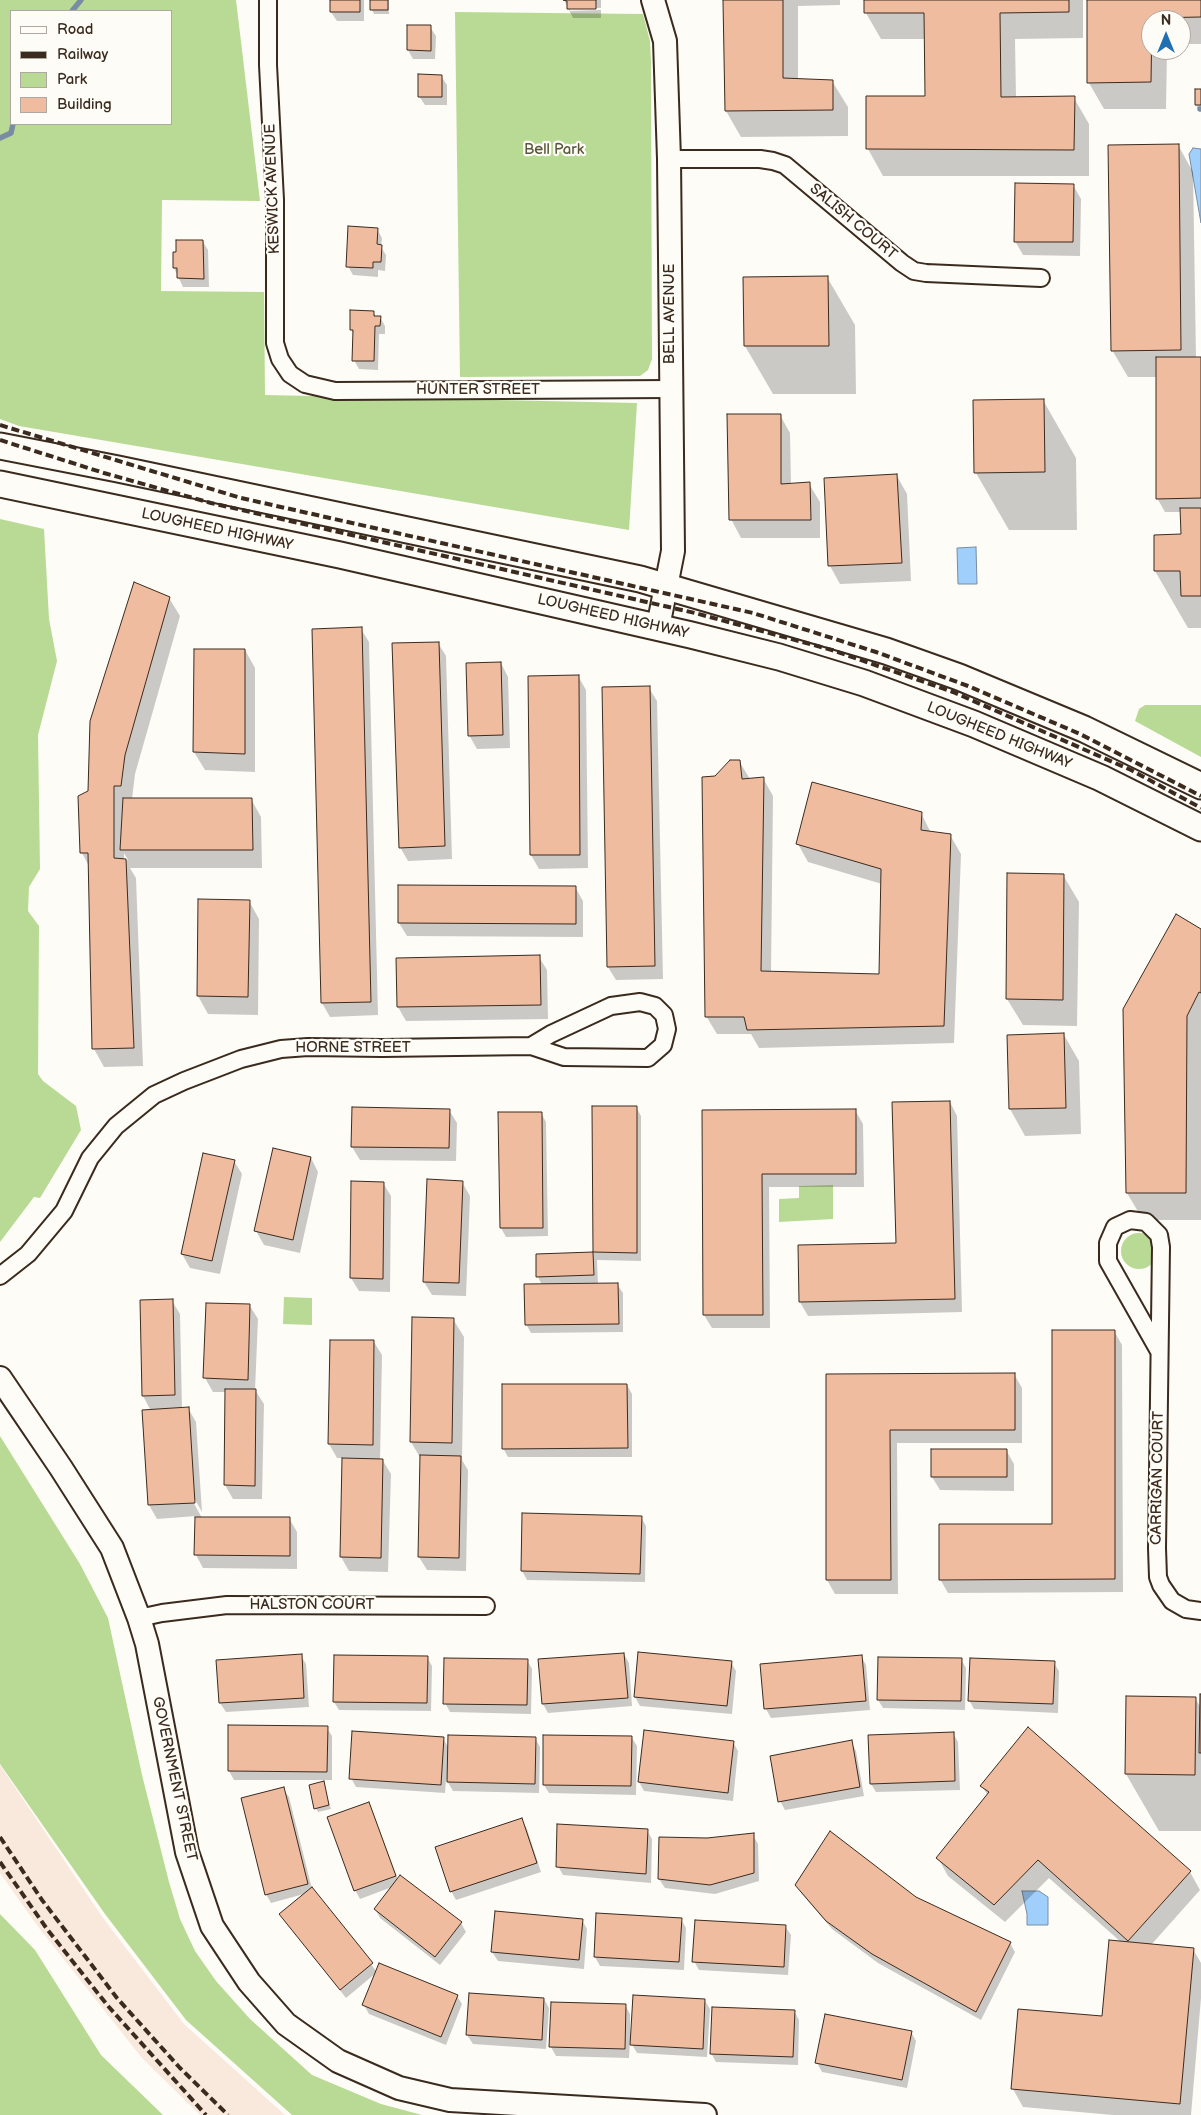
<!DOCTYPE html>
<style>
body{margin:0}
#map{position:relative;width:1201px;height:2115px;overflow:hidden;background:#fdfcf7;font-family:"Balsamiq Sans",sans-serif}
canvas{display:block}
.legend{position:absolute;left:10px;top:10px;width:162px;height:115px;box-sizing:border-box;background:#fdfcf7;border:1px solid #afa8a0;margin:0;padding:6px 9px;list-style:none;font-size:15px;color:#3b2a1e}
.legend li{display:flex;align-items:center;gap:10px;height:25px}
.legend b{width:25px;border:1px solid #afa8a0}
.north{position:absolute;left:1141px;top:10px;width:50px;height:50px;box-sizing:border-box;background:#fdfcf7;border:1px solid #afa8a0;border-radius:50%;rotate:0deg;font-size:14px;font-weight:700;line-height:20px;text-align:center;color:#3b2a1e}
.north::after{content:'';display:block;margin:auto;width:18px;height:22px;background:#1f6fb2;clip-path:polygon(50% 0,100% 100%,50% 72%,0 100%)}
</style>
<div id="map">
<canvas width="1201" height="2115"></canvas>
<ul class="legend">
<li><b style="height:6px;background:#fdfcf7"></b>Road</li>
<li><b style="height:6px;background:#3b2a1e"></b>Railway</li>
<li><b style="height:14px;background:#b9da94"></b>Park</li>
<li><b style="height:14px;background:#efbca0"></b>Building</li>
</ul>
<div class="north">N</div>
</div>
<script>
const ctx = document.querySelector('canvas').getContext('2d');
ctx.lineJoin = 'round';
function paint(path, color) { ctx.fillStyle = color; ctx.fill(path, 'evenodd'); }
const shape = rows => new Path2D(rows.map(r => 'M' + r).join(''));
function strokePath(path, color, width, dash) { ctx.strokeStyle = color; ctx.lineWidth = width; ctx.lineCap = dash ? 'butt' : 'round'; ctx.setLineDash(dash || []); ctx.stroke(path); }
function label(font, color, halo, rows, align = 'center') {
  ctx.font = font + ' "Balsamiq Sans",sans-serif'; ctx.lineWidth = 4.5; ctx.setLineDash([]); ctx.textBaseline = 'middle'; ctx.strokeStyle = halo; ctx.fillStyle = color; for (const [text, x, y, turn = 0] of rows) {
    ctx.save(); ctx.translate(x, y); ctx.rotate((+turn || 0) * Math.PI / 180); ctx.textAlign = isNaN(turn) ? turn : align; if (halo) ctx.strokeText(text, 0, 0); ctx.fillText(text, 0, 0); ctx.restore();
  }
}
const built = shape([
 [0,1765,103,1918,184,2024,285,2115,200,2115,142,2058,39,1928,0,1873]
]);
const green = shape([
 [0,0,236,0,260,201,162,200,161,291,264,292,265,395,637,403,629,530,19,426,0,419],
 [11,11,171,11,171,124,11,124],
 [455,12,643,14,650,41,651,61,652,359,648,370,640,376,460,377],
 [0,519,44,529,49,619,57,661,38,735,40,869,29,887,28,911,39,926,38,1074,43,1081,76,1106,81,1130,40,1198,34,1197,0,1242],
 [1145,705,1201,705,1201,757,1135,721,1139,709],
 [833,1185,833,1219,779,1222,779,1199,799,1198,799,1186],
 '1121 1251a18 18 0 1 1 36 0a18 18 0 1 1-36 0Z',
 [284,1297,312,1298,312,1325,283,1324],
 [0,1436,80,1564,108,1618,142,1775,169,1882,180,1919,195,1951,216,1981,250,2019,312,2075,381,2104,422,2115,292,2115,186,2020,105,1914,0,1764],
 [0,1914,35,1950,101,2055,163,2115,0,2115]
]);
const water = shape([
 [1193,148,1201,149,1201,223,1189,154,1193,148],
 [976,547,977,584,958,584,957,548,976,547],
 [1022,1891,1039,1891,1048,1897,1048,1925,1027,1925,1027,1914,1022,1891]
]);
const shadow = shape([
 [331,0,364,0,364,21,337,21,331,12],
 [372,0,389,0,389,14,374,14,372,10],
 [564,0,601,0,601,8,570,8,570,11,601,10,601,18,573,18],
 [724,0,840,0,840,5,798,6,798,80,832,81,848,107,848,136,741,137,726,111],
 [866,0,1083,0,1083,38,1015,39,1016,98,1074,98,1089,124,1089,176,883,176,868,149,926,97,926,39,881,39,866,13],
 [1088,0,1201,0,1201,44,1181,44,1181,20,1151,20,1151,50,1167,50,1166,109,1104,109,1089,83],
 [430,27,436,36,435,59,413,59,408,50],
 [441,76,447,85,447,105,425,105,419,96],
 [1201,90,1201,109,1198,109,1196,105],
 [1178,145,1193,172,1196,358,1201,358,1201,628,1188,628,1155,571,1182,535,1182,512,1165,512,1157,498,1157,377,1128,377,1112,350],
 [1073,185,1081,199,1080,256,1023,255,1015,241],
 [377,229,382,238,381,247,386,255,385,271,378,270,378,277,353,275,348,266],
 [203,242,208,250,209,287,183,287,174,268],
 [827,277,855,325,856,394,773,394,745,346,744,278],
 [373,312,376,317,380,317,385,326,385,334,379,334,378,370,359,369,354,360,354,336,351,329],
 [1043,400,1076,458,1077,530,1009,530,976,473,974,402],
 [780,415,790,433,791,485,809,484,820,502,820,538,741,538,731,519],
 [897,476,907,494,911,581,840,584,830,566,826,479],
 [169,598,180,616,135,774,132,799,251,799,261,817,262,868,130,868,136,878,143,1066,104,1067,94,1049,89,866,82,853,90,792],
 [124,853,128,860,124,860],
 [361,629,369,642,378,1015,330,1017,322,1003,313,630],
 [438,643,446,656,452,859,408,861,400,847],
 [245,650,255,668,255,772,205,770,194,752],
 [501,663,508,677,510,748,477,749,469,735],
 [578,676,586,690,588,868,539,869,531,855,529,677],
 [649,688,657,701,663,979,616,980,608,967],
 [739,761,750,779,763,778,773,796,771,972,880,975,882,884,808,862,798,844,921,813,931,833,950,835,961,854,954,1043,759,1048,751,1034,717,1034,706,1016,716,777],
 [1063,875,1079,902,1077,1026,1023,1025,1007,999],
 [575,887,583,901,583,937,407,936,399,923],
 [249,901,259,919,258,1015,208,1014,198,996],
 [1201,930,1201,1220,1143,1220,1127,1193,1124,1009],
 [539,957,547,970,548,1019,406,1021,398,1007],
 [1064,1035,1079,1061,1081,1134,1025,1136,1010,1109],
 [950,1102,957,1116,962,1312,808,1316,800,1302,799,1246,897,1244],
 [593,1107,636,1107,641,1116,641,1261,597,1260,598,1284,617,1284,623,1293,623,1332,531,1333,526,1324,542,1285,538,1277,537,1255,594,1253],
 [449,1110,457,1123,456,1161,360,1160,352,1147],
 [855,1110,863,1124,864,1187,769,1187,770,1328,712,1328,704,1315,703,1111],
 [541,1113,546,1122,548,1236,506,1237,501,1228],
 [311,1158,318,1172,300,1253,264,1245,256,1231],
 [234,1161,242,1174,220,1274,190,1268,182,1254],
 [462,1182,470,1196,466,1296,432,1295,424,1282],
 [383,1183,391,1196,390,1292,359,1291,351,1278],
 [172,1301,180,1314,182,1409,188,1408,196,1422,202,1512,193,1496,191,1498,202,1518,289,1518,297,1532,297,1569,203,1568,196,1555,196,1516,157,1519,149,1505,143,1411,151,1411,143,1396],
 [250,1306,258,1319,255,1390,264,1404,262,1499,233,1499,225,1485,227,1392,213,1392,205,1378],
 [413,1318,453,1319,464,1337,462,1460,468,1470,466,1571,427,1570,419,1557,421,1459,411,1442],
 [1114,1331,1122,1345,1123,1592,948,1593,940,1579,1054,1525],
 [374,1342,382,1355,380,1461,383,1461,391,1474,388,1572,349,1571,341,1557,344,1458,337,1458,329,1444],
 [1014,1374,1022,1388,1022,1443,897,1443,898,1594,835,1594,827,1580,827,1375],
 [627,1385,632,1394,632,1457,508,1457,503,1448],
 [1006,1450,1014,1464,1014,1491,940,1490,932,1477],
 [641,1517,646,1526,645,1582,527,1580,522,1571],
 [624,1654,629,1663,632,1706,548,1713,543,1704],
 [639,1654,731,1662,736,1671,732,1714,640,1706,635,1697],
 [301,1656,306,1664,309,1707,226,1712,220,1703,218,1661],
 [861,1656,866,1665,870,1710,771,1718,766,1709,762,1665],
 [427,1657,432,1666,431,1711,339,1710,334,1702],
 [961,1659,966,1668,965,1710,883,1708,878,1700],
 [527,1660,532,1669,531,1714,450,1712,445,1703],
 [1054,1663,1059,1671,1058,1713,974,1709,969,1700],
 [1201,1696,1201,1831,1159,1831,1126,1774,1195,1698,1201,1708],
 [327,1728,332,1736,332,1780,234,1780,229,1771],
 [953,1733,958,1742,960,1790,876,1792,871,1784],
 [443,1738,449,1749,535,1738,540,1747,539,1793,453,1791,446,1779,445,1793,356,1787,351,1778],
 [632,1738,637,1746,636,1795,549,1793,544,1785],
 [733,1742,738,1751,733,1801,644,1791,639,1782],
 [851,1742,856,1751,864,1796,785,1810,780,1801],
 [323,1783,331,1809,318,1812,316,1808],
 [982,1786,1190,1872,1200,1890,1151,1945,1193,1949,1201,1963,1201,1998,1191,2115,1113,2115,1023,2107,1013,2089,1103,2018,1122,1943,1049,1878,1005,1922,948,1876,938,1858,988,1796],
 [283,1789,289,1797,312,1889,377,1972,457,1996,462,2004,446,2045,369,2014,364,2005,376,1973,346,1998,280,1914,304,1894,271,1903,266,1894],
 [368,1803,373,1812,398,1880,461,1923,466,1932,440,1965,380,1918,375,1909,392,1887,360,1899,355,1890],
 [522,1820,527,1829,541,1872,456,1900,451,1891],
 [647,1830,652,1839,651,1883,563,1875,558,1866],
 [753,1835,758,1844,759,1881,715,1894,665,1888,659,1879,707,1839],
 [797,1885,915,1898,1010,1943,1015,1952,981,2020,878,1963,832,1929,802,1894],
 [681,1919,686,1928,684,1970,600,1966,595,1957],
 [582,1920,587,1929,584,1969,498,1961,492,1952],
 [785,1926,791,1935,788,1975,699,1970,694,1961],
 [544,1999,549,2008,546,2049,473,2044,467,2035],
 [705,2001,710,2009,707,2057,637,2053,630,2041,629,2058,556,2056,551,2047,625,2005,630,2014,630,2038,632,2038],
 [794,2011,799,2020,798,2065,716,2062,711,2053],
 [911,2032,916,2041,907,2088,822,2072,817,2063]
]);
const stream = shape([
 [72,11,81,0],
 [1200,109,1201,109],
 [0,138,11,133,13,124]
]);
const building = shape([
 [330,0,360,0,360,12,330,12,330,0],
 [370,0,388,0,388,10,370,10,370,0],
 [596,0,596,9,567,9,567,1,563,0,596,0],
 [723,0,783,0,783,78,833,80,833,110,725,111,723,0],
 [864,0,1069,0,1069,12,1000,13,1001,97,1075,96,1074,150,866,149,866,96,925,96,924,13,864,13,864,0],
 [1087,0,1201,0,1201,17,1152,18,1151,82,1087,83,1087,0],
 [407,25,431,25,431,51,407,50,407,25],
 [418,74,442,75,442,97,418,97,418,74],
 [1195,89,1201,89,1201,105,1195,105,1195,89],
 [1179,144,1181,350,1111,351,1108,145,1179,144],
 [1015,183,1074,184,1073,242,1014,242,1015,183],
 [348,226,378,228,377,244,382,245,381,262,373,262,373,268,346,267,348,226],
 [176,240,203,240,204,279,177,278,177,268,173,268,173,252,176,252,176,240],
 [828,276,829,346,744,346,743,277,828,276],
 [350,310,374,311,374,316,381,316,380,326,375,326,374,361,352,361,353,330,350,330,350,310],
 [1156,357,1201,357,1201,498,1156,499,1156,357],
 [1044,399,1045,472,974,473,973,400,1044,399],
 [727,414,781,414,781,484,810,482,811,520,729,520,727,414],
 [897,474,902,563,828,566,824,478,897,474],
 [1180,508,1201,508,1201,596,1181,596,1180,571,1154,571,1154,535,1181,534,1180,508],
 [134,582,170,597,125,755,121,786,114,786,114,858,126,859,134,1048,92,1049,88,853,80,853,78,796,88,791,90,721,134,582],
 [362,627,371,1002,321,1003,312,629,362,627],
 [439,642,445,846,399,848,392,643,439,642],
 [194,649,245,649,245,754,193,752,194,649],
 [501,662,503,735,468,736,466,663,501,662],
 [579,675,580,855,530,855,528,676,579,675],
 [650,686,655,966,607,967,602,687,650,686],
 [730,760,740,760,742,779,764,777,761,971,879,974,881,869,796,844,812,782,922,812,921,830,951,834,944,1026,747,1030,744,1017,705,1017,702,777,715,776,730,760],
 [123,798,252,798,253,850,120,850,123,798],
 [1007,873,1064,874,1063,1000,1006,999,1007,873],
 [398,885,576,886,576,924,398,923,398,885],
 [198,899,250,900,248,997,197,996,198,899],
 [1176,914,1201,929,1201,993,1199,992,1187,1016,1186,1193,1126,1193,1123,1009,1176,914],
 [540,955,541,1005,397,1007,396,958,540,955],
 [1064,1033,1066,1108,1009,1109,1007,1035,1064,1033],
 [950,1101,955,1299,799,1302,798,1245,896,1243,892,1102,950,1101],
 [592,1106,637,1106,637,1253,593,1252,592,1106],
 [352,1107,450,1109,449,1148,351,1147,352,1107],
 [856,1109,856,1174,762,1174,763,1315,703,1315,702,1110,856,1109],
 [498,1112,542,1112,543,1228,500,1228,498,1112],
 [273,1148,311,1157,293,1240,254,1231,273,1148],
 [203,1153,235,1160,212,1261,181,1254,203,1153],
 [427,1179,463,1181,459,1283,423,1282,427,1179],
 [351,1181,384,1182,383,1279,350,1278,351,1181],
 [593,1252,594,1275,536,1277,536,1254,593,1252],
 [618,1283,619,1324,525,1325,524,1284,618,1283],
 [173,1299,175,1395,142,1396,140,1300,173,1299],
 [206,1303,250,1304,248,1380,203,1378,206,1303],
 [412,1317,454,1318,452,1443,410,1442,412,1317],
 [1052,1330,1115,1330,1115,1579,939,1580,939,1524,1052,1524,1052,1330],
 [330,1340,374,1340,373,1445,328,1444,330,1340],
 [1015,1373,1015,1430,890,1430,891,1580,826,1580,826,1374,1015,1373],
 [502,1384,627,1384,628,1448,502,1449,502,1384],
 [225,1389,256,1389,255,1486,224,1485,225,1389],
 [189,1407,195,1503,148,1505,142,1410,189,1407],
 [931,1449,1007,1449,1007,1477,931,1477,931,1449],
 [420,1455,461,1456,459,1558,418,1557,420,1455],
 [342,1458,383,1459,381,1558,340,1557,342,1458],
 [522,1513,642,1516,640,1574,521,1571,522,1513],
 [195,1517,290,1517,290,1556,194,1555,195,1517],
 [638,1652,732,1661,727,1706,634,1697,638,1652],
 [624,1653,628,1698,542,1704,538,1659,624,1653],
 [302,1654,304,1698,219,1703,216,1660,302,1654],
 [334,1655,428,1656,427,1703,333,1702,334,1655],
 [862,1655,866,1701,764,1709,760,1664,862,1655],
 [878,1657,962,1658,961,1701,877,1700,878,1657],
 [444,1658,528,1659,527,1705,443,1704,444,1658],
 [970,1658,1055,1661,1053,1704,968,1701,970,1658],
 [1200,1694,1201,1694,1201,1753,1199,1753,1200,1694],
 [1126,1696,1196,1697,1195,1775,1125,1774,1126,1696],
 [228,1725,328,1726,327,1772,228,1771,228,1725],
 [1028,1727,1191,1871,1128,1941,1038,1860,994,1905,936,1858,989,1792,980,1786,1028,1727],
 [644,1730,734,1741,728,1793,638,1782,644,1730],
 [352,1731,444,1737,441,1785,349,1779,352,1731],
 [954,1732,955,1781,870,1784,868,1735,954,1732],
 [448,1735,536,1737,535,1784,447,1782,448,1735],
 [543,1735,632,1736,631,1786,543,1785,543,1735],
 [852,1740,860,1787,778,1802,770,1756,852,1740],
 [324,1781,329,1805,314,1809,309,1785,324,1781],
 [284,1787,308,1884,265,1895,241,1798,284,1787],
 [369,1802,396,1876,354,1891,327,1817,369,1802],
 [522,1818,537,1863,450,1892,435,1847,522,1818],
 [557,1824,648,1829,646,1874,556,1867,557,1824],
 [830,1831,916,1897,1011,1942,976,2012,872,1954,826,1921,795,1885,830,1831],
 [754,1833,754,1873,710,1885,658,1879,659,1837,707,1838,754,1833],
 [400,1875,462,1922,435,1957,374,1909,400,1875],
 [312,1887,373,1963,340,1990,279,1914,312,1887],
 [495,1911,583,1919,579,1960,491,1952,495,1911],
 [596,1913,682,1918,679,1962,594,1957,596,1913],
 [695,1920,786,1925,784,1967,692,1962,695,1920],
 [1109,1940,1194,1948,1180,2104,1011,2089,1018,2009,1102,2016,1109,1940],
 [379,1963,458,1995,441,2037,362,2005,379,1963],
 [469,1993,544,1998,542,2040,466,2035,469,1993],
 [633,1995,705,1999,703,2049,630,2045,633,1995],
 [551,2002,626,2004,625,2049,549,2047,551,2002],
 [712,2007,795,2010,793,2057,710,2054,712,2007],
 [825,2014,912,2031,902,2080,815,2063,825,2014]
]);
const street = shape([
 [268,0,268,65,275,200,275,343,280,359,290,374,305,384,335,391,670,389],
 [669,159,760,159,773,161,785,165,902,263,914,271,926,273,1041,278],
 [640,1002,655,1006,664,1015,667,1029,663,1045,648,1058,564,1057,531,1046,551,1034,611,1006,640,1002],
 [0,1276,28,1254,64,1211,90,1158,116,1126,154,1095,184,1081,241,1059,281,1049,308,1047,382,1048,531,1046],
 [1159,1351,1108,1261,1108,1243,1115,1227,1130,1220,1146,1222,1159,1235,1161,1247,1157,1548,1158,1577,1161,1585,1172,1601,1186,1609,1201,1611],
 [139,1618,162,1613,227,1605,486,1606]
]);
const secondary = shape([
 [653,0,665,41,669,159,673,551,658,627],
 [0,1378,61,1468,112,1548,139,1618,147,1644,187,1852,212,1926,249,1982,286,2024,338,2061,399,2088,450,2100,705,2115]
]);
const primary = shape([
 [0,446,118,469,640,579,886,651,959,677,1084,729,1201,786],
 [0,484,340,555,691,635,779,657,864,683,974,724,1101,778,1201,828]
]);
const rail = shape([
 [0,425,241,498,753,613,876,652,968,686,1080,734,1201,796],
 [0,440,104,473,211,503,695,613,832,650,953,692,1131,770,1201,808],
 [0,1837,42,1900,117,1998,180,2068,228,2115],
 [0,1862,47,1929,108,2006,206,2115]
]);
const parkNames = [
 ["Bell Park",554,150]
];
const streetNames = [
 ["KESWICK AVENUE",273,189,-92],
 ["SALISH COURT",853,222,40],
 ["BELL AVENUE",670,314,-90],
 ["HUNTER STREET",478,390],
 ["LOUGHEED HIGHWAY",217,530,12],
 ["LOUGHEED HIGHWAY",613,617,13],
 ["LOUGHEED HIGHWAY",999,736,22],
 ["HORNE STREET",353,1048],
 ["CARRIGAN COURT",1158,1478,-89],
 ["HALSTON COURT",312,1605],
 ["GOVERNMENT STREET",174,1779,78]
];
paint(built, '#f9e9dd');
paint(green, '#b9da94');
paint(water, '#a0cffb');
strokePath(water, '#788da3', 1);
paint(shadow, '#0003');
strokePath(stream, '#788da3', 5.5);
paint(building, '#efbca0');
strokePath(building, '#3b2a1e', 1);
strokePath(street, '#3b2a1e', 20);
strokePath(secondary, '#3b2a1e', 26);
strokePath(primary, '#3b2a1e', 29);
strokePath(street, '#fdfcf7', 16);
strokePath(secondary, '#fdfcf7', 22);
strokePath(primary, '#fdfcf7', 25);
strokePath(rail, '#3b2a1e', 4, [8, 4]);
label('15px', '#5a563c', '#fdfcf7', parkNames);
label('15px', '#3b2a1e', '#fdfcf7', streetNames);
</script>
